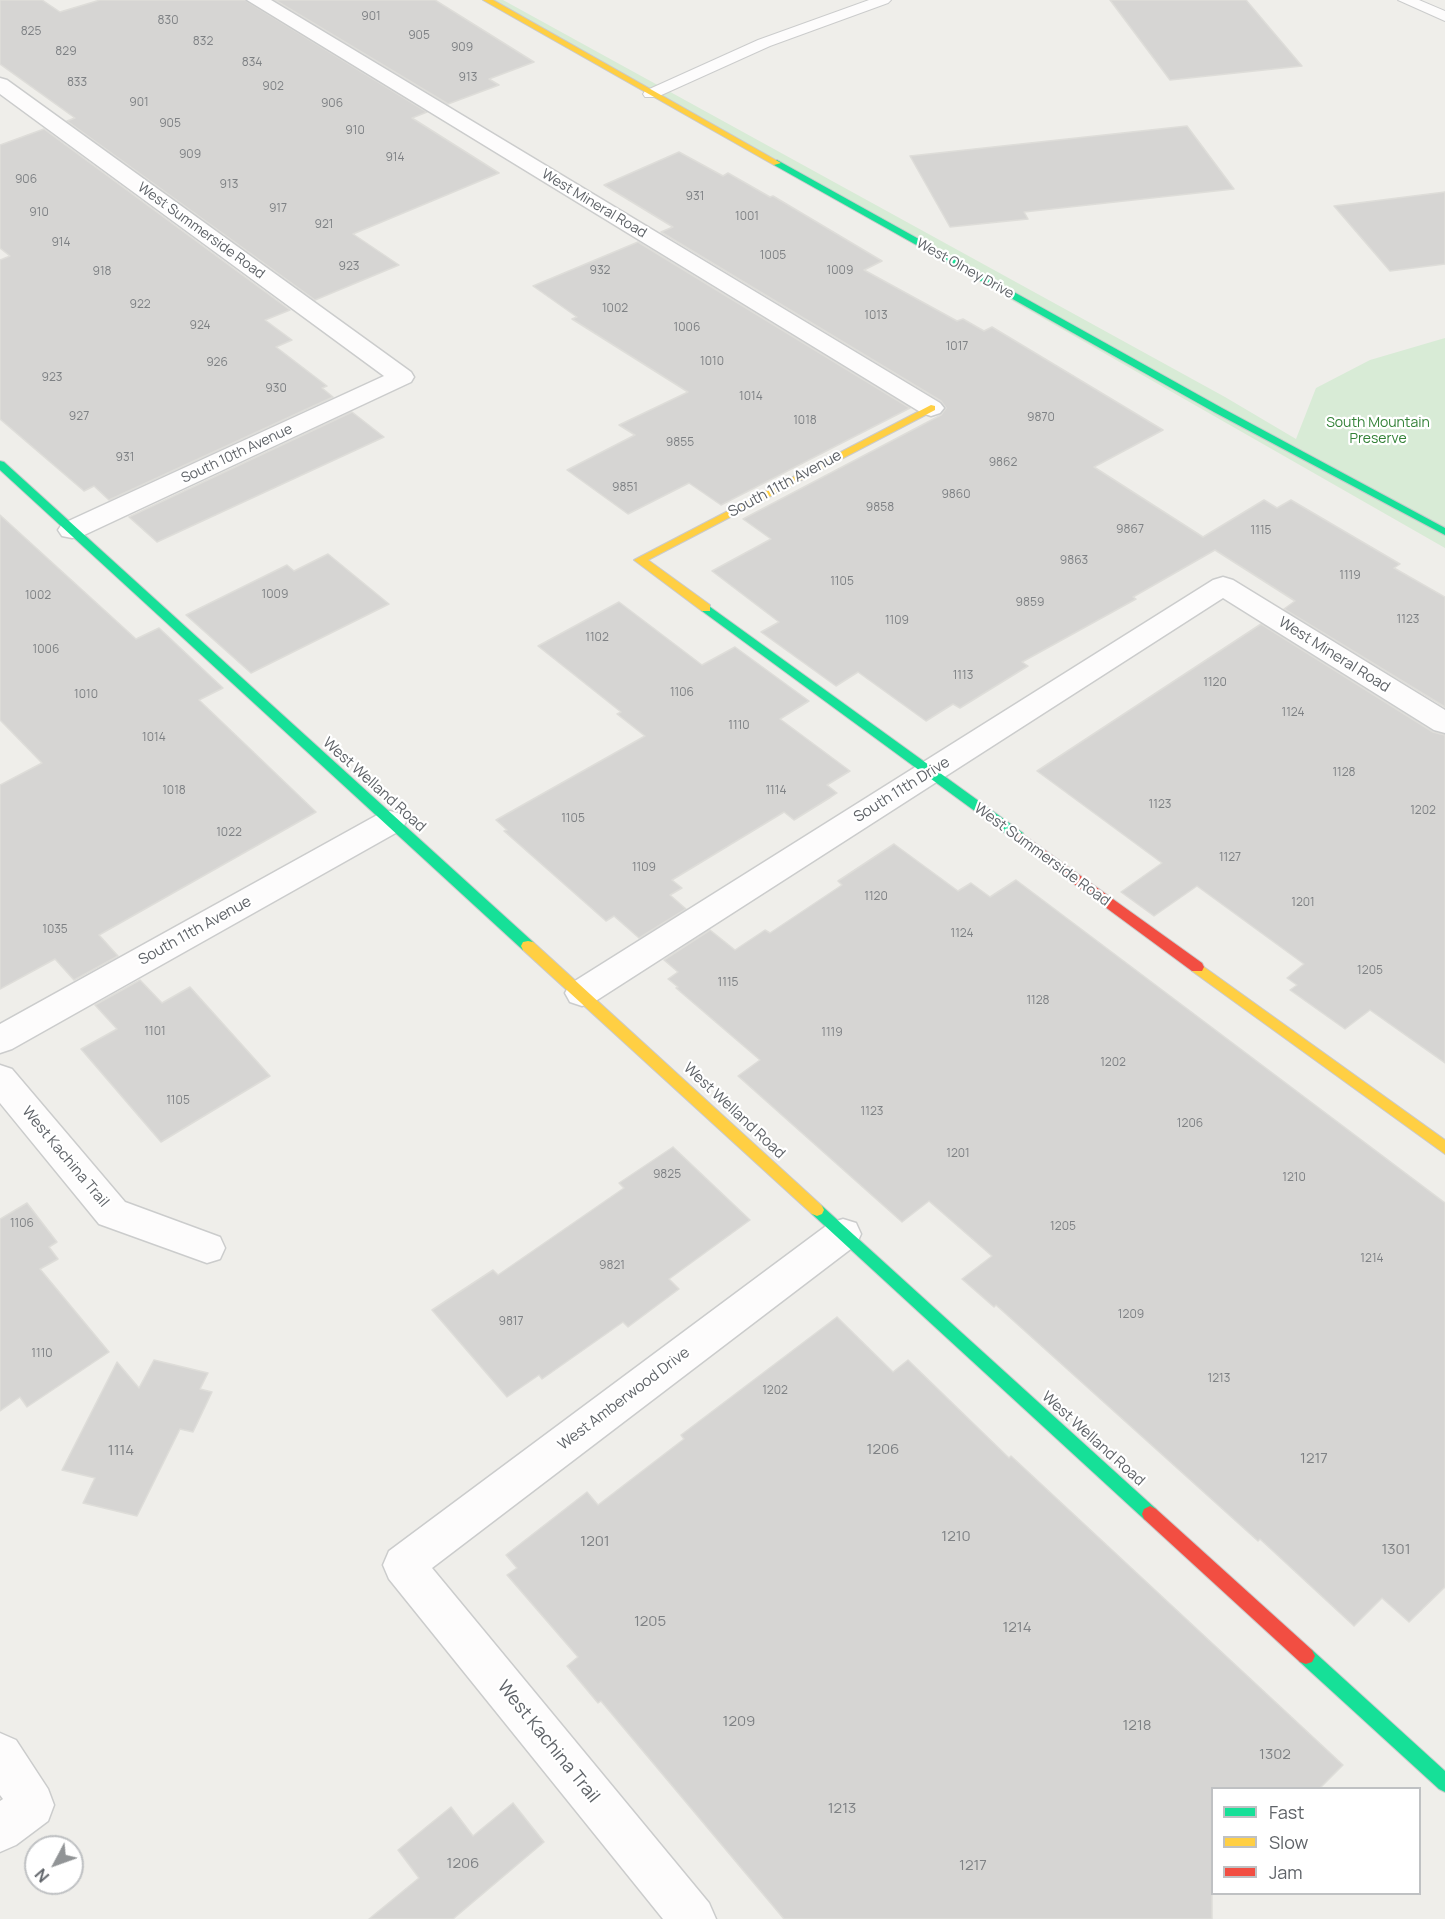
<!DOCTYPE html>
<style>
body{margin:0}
#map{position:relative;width:1445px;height:1919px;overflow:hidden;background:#efeeea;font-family:Manrope,sans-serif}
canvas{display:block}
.legend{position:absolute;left:1211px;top:1787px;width:210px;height:108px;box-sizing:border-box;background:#fff;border:2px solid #bfc1c3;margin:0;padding:8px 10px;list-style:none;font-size:18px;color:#5f6368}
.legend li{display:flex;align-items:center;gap:12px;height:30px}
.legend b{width:30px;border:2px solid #bfc1c3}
.north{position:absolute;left:24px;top:1835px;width:60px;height:60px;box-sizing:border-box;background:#fff;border:2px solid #bfc1c3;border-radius:50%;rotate:229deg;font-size:16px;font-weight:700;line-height:24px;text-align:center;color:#5f6368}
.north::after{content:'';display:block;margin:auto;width:21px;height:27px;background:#919496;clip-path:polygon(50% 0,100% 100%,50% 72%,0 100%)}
</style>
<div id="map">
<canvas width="1445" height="1919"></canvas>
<ul class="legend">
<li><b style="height:8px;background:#16e098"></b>Fast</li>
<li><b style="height:8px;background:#ffcf43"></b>Slow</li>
<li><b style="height:8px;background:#f24e42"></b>Jam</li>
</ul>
<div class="north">N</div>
</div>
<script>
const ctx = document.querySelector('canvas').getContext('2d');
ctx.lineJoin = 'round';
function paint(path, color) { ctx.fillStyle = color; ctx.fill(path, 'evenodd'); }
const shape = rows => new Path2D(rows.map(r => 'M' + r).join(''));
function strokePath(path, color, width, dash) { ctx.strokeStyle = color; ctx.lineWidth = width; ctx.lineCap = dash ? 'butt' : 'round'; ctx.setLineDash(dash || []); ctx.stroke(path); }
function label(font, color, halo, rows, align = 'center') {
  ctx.font = font + ' Manrope,sans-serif'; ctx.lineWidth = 4.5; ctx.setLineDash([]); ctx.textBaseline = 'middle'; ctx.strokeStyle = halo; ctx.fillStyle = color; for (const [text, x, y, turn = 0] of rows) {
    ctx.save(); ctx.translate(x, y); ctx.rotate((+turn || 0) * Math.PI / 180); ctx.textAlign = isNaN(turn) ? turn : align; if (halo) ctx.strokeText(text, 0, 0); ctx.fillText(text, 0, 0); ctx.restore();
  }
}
const green = shape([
 [486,0,503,0,1225,397,1296,439,1316,388,1370,360,1445,338,1445,548]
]);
const building = shape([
 [0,0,42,0,60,12,100,0,245,0,427,112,412,118,499,173,353,234,399,265,315,300,67,121,75,118,0,64,0,0],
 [275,0,435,0,534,62,489,79,499,85,448,104,275,0],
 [1110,0,1246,0,1302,66,1170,80,1110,0],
 [1187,126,1234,189,1024,212,1028,219,950,227,910,156,1187,126],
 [44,129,290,310,265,320,292,340,276,347,327,386,322,388,333,397,109,500,94,486,84,491,0,419,0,260,10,256,0,248,0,145,44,129],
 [679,152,723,176,728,173,770,197,773,196,882,261,864,270,957,321,963,319,984,331,992,327,1163,430,1094,467,1203,537,1264,500,1277,508,1291,500,1400,564,1394,568,1445,597,1445,707,1284,609,1295,601,1215,550,1133,597,1136,599,1022,662,1028,666,960,708,953,704,926,721,858,672,836,686,761,632,779,622,712,571,771,539,743,519,941,415,946,408,941,401,661,232,673,227,604,185,679,152],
 [1445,192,1445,264,1390,271,1334,206,1445,192],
 [638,242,910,408,721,505,689,483,628,514,567,470,635,435,619,425,688,392,572,319,577,317,533,286,638,242],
 [352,412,384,437,157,542,129,517,352,412],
 [0,515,136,639,159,628,223,688,199,700,316,812,99,935,118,956,74,980,55,959,0,989,0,785,42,763,0,720,0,515],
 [328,554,389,604,251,673,186,615,287,565,294,571,328,554],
 [619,602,702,665,735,647,809,701,780,719,850,771,827,785,837,793,831,797,794,820,784,812,672,880,682,888,670,895,686,909,639,938,614,916,606,921,504,831,507,830,496,820,645,736,617,714,621,712,538,646,619,602],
 [1261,624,1433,732,1445,735,1445,1063,1370,1010,1345,1029,1290,990,1297,985,1287,978,1304,964,1197,886,1154,916,1121,892,1162,863,1037,771,1261,624],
 [894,844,958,891,971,883,990,897,1016,880,1445,1203,1445,1587,1409,1622,1382,1598,1354,1626,1260,1539,1258,1541,996,1305,994,1307,962,1279,992,1256,929,1201,902,1222,738,1076,760,1060,676,988,678,987,668,979,678,972,664,960,710,930,735,950,765,930,770,933,842,885,838,881,894,844],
 [140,980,162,1003,190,987,270,1076,161,1142,81,1049,117,1029,95,1005,140,980],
 [673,1147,750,1220,669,1279,679,1289,628,1327,623,1322,542,1379,539,1375,507,1397,432,1310,493,1270,498,1275,624,1188,619,1183,673,1147],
 [27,1203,57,1242,49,1247,58,1259,40,1269,109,1352,27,1407,20,1397,0,1411,0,1219,27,1203],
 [837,1317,893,1372,908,1360,1009,1458,1011,1456,1343,1765,1320,1788,1212,1788,1212,1919,784,1919,601,1701,598,1703,567,1666,578,1657,507,1575,517,1568,506,1555,587,1492,598,1505,684,1439,681,1435,837,1317],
 [154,1360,208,1373,200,1389,212,1392,193,1432,180,1429,137,1516,83,1503,95,1478,62,1470,117,1362,139,1388,154,1360],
 [513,1803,544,1842,453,1919,369,1919,419,1878,398,1850,451,1807,473,1836,513,1803]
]);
const lane = shape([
 [869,0,891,0,888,3,770,46,657,97,645,97,643,94,645,91,758,40,869,0],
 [1398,0,1419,0,1445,11,1445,21,1398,0]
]);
const street = shape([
 [247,0,271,0,940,403,944,408,940,413,931,416,922,413,247,0],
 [0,78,7,80,411,372,414,377,411,382,82,536,72,538,62,536,58,530,62,524,384,376,0,94,0,78],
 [1223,577,1233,580,1445,710,1445,733,1434,730,1223,598,594,1002,582,1006,570,1002,565,993,570,984,1213,580,1223,577],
 [390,811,401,814,406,822,401,830,12,1049,0,1053,0,1024,379,814,390,811],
 [0,1065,12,1069,125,1202,220,1237,225,1248,220,1259,207,1263,99,1224,0,1103,0,1065],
 [843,1219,856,1223,861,1234,856,1245,432,1568,709,1903,716,1919,663,1919,389,1579,383,1565,389,1551,830,1223,843,1219],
 [0,1733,16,1740,48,1789,54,1805,48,1821,16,1845,0,1852,0,1801,3,1799,0,1795,0,1733]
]);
const fast = shape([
 [777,160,1222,408,1445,528,1445,535,1214,412,774,165,774,161,777,160],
 [0,461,4,462,533,942,535,946,533,950,523,950,0,470,0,461],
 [706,604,1023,833,1024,836,1023,839,1013,839,702,611,700,608,706,604],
 [817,1204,822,1206,1156,1509,1158,1514,1156,1519,1150,1522,1144,1519,812,1214,810,1210,812,1206,817,1204],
 [1306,1648,1312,1650,1445,1771,1445,1792,1439,1789,1300,1662,1297,1656,1300,1650,1306,1648]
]);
const slow = shape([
 [483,0,493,0,781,163,774,165,483,0],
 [931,405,935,406,935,410,648,560,710,605,710,611,702,611,634,560,931,405],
 [528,941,533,942,822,1206,824,1210,822,1214,817,1216,812,1214,523,950,521,946,523,942,528,941],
 [1197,962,1445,1140,1445,1154,1192,971,1190,967,1192,963,1197,962]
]);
const jam = shape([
 [1018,831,1202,963,1204,967,1202,971,1192,971,1013,839,1012,836,1013,833,1018,831],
 [1150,1506,1156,1509,1312,1650,1315,1656,1312,1662,1306,1664,1300,1662,1144,1519,1142,1514,1144,1509,1150,1506]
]);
const numberNames = [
 ["901",371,17],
 ["830",168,21],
 ["825",31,32],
 ["905",419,36],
 ["832",203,42],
 ["909",462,48],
 ["829",66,52],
 ["834",252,63],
 ["913",468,78],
 ["833",77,83],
 ["902",273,87],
 ["901",139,103],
 ["906",332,104],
 ["905",170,124],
 ["910",355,131],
 ["909",190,155],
 ["914",395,158],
 ["906",26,180],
 ["913",229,185],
 ["931",695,197],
 ["917",278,209],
 ["910",39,213],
 ["1001",747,217],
 ["921",324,225],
 ["914",61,243],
 ["1005",773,256],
 ["923",349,267],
 ["932",600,271],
 ["1009",840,271],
 ["918",102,272],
 ["922",140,305],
 ["1002",615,309],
 ["1013",876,316],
 ["924",200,326],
 ["1006",687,328],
 ["1017",957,347],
 ["1010",712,362],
 ["926",217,363],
 ["923",52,378],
 ["930",276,389],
 ["1014",751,397],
 ["927",79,417],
 ["9870",1041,418],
 ["1018",805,421],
 ["9855",680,443],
 ["931",125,458],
 ["9862",1003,463],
 ["9851",625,488],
 ["9860",956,495],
 ["9858",880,508],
 ["9867",1130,530],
 ["1115",1261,531],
 ["9863",1074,561],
 ["1119",1350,576],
 ["1105",842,582],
 ["1009",275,595],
 ["1002",38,596],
 ["9859",1030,603],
 ["1123",1408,620],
 ["1109",897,621],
 ["1102",597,638],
 ["1006",46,650],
 ["1113",963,676],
 ["1120",1215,683],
 ["1106",682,693],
 ["1010",86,695],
 ["1124",1293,713],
 ["1110",739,726],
 ["1014",154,738],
 ["1128",1344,773],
 ["1018",174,791],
 ["1114",776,791],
 ["1123",1160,805],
 ["1202",1423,811],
 ["1105",573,819],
 ["1022",229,833],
 ["1127",1230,858],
 ["1109",644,868],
 ["1120",876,897],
 ["1201",1303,903],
 ["1035",55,930],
 ["1124",962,934],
 ["1205",1370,971],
 ["1115",728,983],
 ["1128",1038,1001],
 ["1101",155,1032],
 ["1119",832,1033],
 ["1202",1113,1063],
 ["1105",178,1101],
 ["1123",872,1112],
 ["1206",1190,1124],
 ["1201",958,1154],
 ["9825",667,1175],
 ["1210",1294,1178],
 ["1106",22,1224],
 ["1205",1063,1227],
 ["1214",1372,1259],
 ["9821",612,1266],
 ["1209",1131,1315],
 ["9817",511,1322],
 ["1110",42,1354],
 ["1213",1219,1379],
 ["1202",775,1391]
];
const farStreetnames = [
 ["West Mineral Road",594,204,31],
 ["West Summerside Road",201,231,36],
 ["West Olney Drive",965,269,29],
 ["South 10th Avenue",237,454,-25]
];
const farParknames = [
 ["South Mountain",1378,423],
 ["Preserve",1378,439]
];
const streetNames = [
 ["South 11th Avenue",785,484,-28],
 ["West Mineral Road",1334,655,32],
 ["West Welland Road",374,785,42],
 ["South 11th Drive",902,790,-32],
 ["West Summerside Road",1042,855,36],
 ["South 11th Avenue",195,931,-29],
 ["West Welland Road",734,1111,43],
 ["West Kachina Trail",65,1157,50],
 ["West Amberwood Drive",624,1399,-37],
 ["West Welland Road",1093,1439,42]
];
const nearNumbernames = [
 ["1206",883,1450],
 ["1114",121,1451],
 ["1217",1314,1459],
 ["1210",956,1537],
 ["1201",595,1542],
 ["1301",1396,1550],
 ["1205",650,1622],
 ["1214",1017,1628],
 ["1209",739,1722],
 ["1218",1137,1726],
 ["1302",1275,1755],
 ["1213",842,1809],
 ["1206",463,1864],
 ["1217",973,1866]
];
const nearStreetnames = [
 ["West Kachina Trail",548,1742,51]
];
paint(green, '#d8ebd6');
paint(building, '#d6d5d3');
strokePath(building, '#deddd9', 1.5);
strokePath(lane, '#cbcccc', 2);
strokePath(street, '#cbcccc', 3);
strokePath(fast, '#cacacb', 2);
strokePath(slow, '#cacacb', 2);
strokePath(jam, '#cacacb', 2);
paint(lane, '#fdfcfc');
paint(street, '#fdfcfc');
paint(fast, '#16e098');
paint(slow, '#ffcf43');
paint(jam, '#f24e42');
label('12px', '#7e8184', null, numberNames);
label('14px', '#5f6368', '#fff', farStreetnames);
label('14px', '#348238', '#fff', farParknames);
label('15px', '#5f6368', '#fff', streetNames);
label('15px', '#7e8184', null, nearNumbernames);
label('18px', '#5f6368', '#fff', nearStreetnames);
</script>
